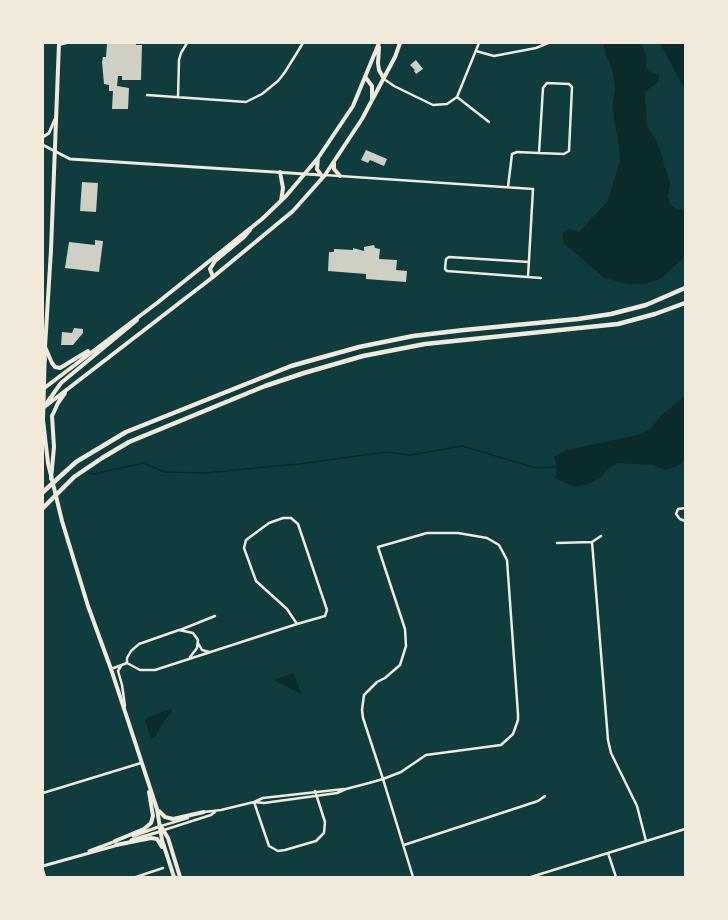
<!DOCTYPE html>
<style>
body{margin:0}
#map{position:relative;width:728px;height:920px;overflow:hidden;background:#0f3d3e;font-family:Ubuntu,sans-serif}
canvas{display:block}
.frame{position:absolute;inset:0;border:44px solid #f1e9da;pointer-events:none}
</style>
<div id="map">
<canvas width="728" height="920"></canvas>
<div class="frame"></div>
</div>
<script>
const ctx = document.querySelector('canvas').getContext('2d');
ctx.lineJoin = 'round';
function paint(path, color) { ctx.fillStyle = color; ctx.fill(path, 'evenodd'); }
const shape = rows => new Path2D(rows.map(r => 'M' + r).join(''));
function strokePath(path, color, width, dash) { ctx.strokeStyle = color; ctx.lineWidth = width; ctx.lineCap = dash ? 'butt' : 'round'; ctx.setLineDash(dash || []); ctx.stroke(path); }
const water = shape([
 [603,43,641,43,646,56,646,67,650,72,659,75,658,82,645,92,647,127,657,141,665,167,670,184,668,197,671,205,677,209,685,210,685,256,662,278,645,284,628,284,604,278,564,243,562,234,568,229,579,232,608,201,620,161,618,137,614,121,613,105,615,88,613,72,604,49],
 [660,43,685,43,685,90],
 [685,396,685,457,682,463,675,467,665,470,653,465,618,463,610,467,599,479,588,484,574,487,555,478,557,468,554,457,567,450,637,435,650,429,662,415],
 [293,673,294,674,301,694,274,680],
 [170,709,172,711,162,724,156,736,151,739,145,721,146,718]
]);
const stream = shape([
 [89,473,94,474,144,463,164,472,205,473,299,464,387,452,410,455,462,446,536,468,559,467]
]);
const building = shape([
 [107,43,136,43,136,45,142,45,141,80,122,80,122,76,118,76,117,86,129,88,128,109,112,109,113,91,109,91,109,85,104,84,102,62,103,57,106,57],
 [416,60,423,69,416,74,414,71,415,70,410,65],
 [366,150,387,159,384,166,370,160,368,163,361,160],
 [82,182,98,183,96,212,80,211],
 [95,240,103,241,99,272,65,268,69,242,95,245],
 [374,245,375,248,380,249,379,259,397,260,396,270,407,271,406,282,366,279,366,274,328,271,329,252,334,252,334,249,353,250,353,248,364,251,364,247],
 [74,328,83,329,83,333,73,345,61,345,62,332,72,333]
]);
const minor = shape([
 [59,45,66,43],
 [476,51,494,56,536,48,548,43],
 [384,79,394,86,433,105,447,104,457,97,479,43],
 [147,95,246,102,262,94,278,81,285,72,303,43],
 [178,97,179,60,181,53,187,43],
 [457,97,489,122],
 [325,175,533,189,528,277],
 [508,187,512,154,517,152,539,153,543,88,547,83,569,84,572,87,569,151,564,154,539,153],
 [529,262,449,257,446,259,445,269,447,271,541,278],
 [685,508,678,509,676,514,680,519,685,521],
 [283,518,291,518,298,524,327,610,325,616,297,624,287,609,256,581,244,548,246,540,269,523,283,518],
 [592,542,608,740,611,753,637,806,646,841],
 [557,543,592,542,601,536],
 [180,630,215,616],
 [198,643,202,650,209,652],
 [127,663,140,670,155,670,297,624],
 [127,663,127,658,131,651,139,644,179,630,193,633,198,640,197,648,190,657],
 [121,666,118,671,122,685,125,706],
 [111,669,127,663],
 [43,793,141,763],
 [254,802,264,803,337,793,346,789,369,783,383,779,401,772,426,755,501,745,513,734,518,720,518,714,507,560,499,545,487,538,458,533,427,533,378,547,405,629,406,646,400,665,385,678,377,682,364,695,362,710,363,718,383,779,413,877],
 [254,802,269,846,278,851,285,850,316,841,324,833,325,822,315,791],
 [204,812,221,810,254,802,263,798,344,789],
 [161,826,188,818],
 [164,830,211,815,215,812],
 [404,845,538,801,545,796],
 [608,853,616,877],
 [43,870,45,877],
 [136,877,163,868],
 [531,877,685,829]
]);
const tertiary = shape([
 [43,137,49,133,55,119],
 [43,145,70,159,321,175],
 [133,836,161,826],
 [131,840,162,831],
 [89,851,116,841],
 [43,866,118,845]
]);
const primary = shape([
 [59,43,51,250,45,347,43,420,48,463,62,521,88,606,111,669,157,809,162,840,174,877],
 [159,811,165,817,173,819,204,812],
 [162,828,168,838,180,877],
 [115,841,144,829,151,823,153,816,149,792],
 [116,845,151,838,157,839,162,847]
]);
const trunk = shape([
 [379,47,378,63,379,70,384,79],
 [366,78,372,86,372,99],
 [318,158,317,169,321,175],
 [334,163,334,169,340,176],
 [280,172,283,188,281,201],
 [213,277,210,269,215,261,244,237,250,230],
 [45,347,52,363,55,367,60,368,88,351],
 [43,363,45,359],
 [43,389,157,303,262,219,286,196,318,158,353,106,379,43],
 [46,404,61,383,137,320],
 [43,408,213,277,293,211,325,175,362,119,395,57,400,43],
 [43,438,45,441],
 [51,479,54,447,52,416,58,403,65,393]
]);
const motorway = shape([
 [43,492,76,462,126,432,291,366,359,347,413,336,464,330,578,319,611,314,646,305,685,288],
 [43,508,74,477,102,458,129,442,265,386,304,373,363,356,425,344,618,324,655,314,685,303]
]);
paint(water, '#0a2a2b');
strokePath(stream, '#0a2a2b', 1.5);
paint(building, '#cfcfc3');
strokePath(minor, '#f1e9da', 2.5);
strokePath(tertiary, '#f1e9da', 3);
strokePath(primary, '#f1e9da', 4);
strokePath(trunk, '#f1e9da', 4);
strokePath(motorway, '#f1e9da', 4.5);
</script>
